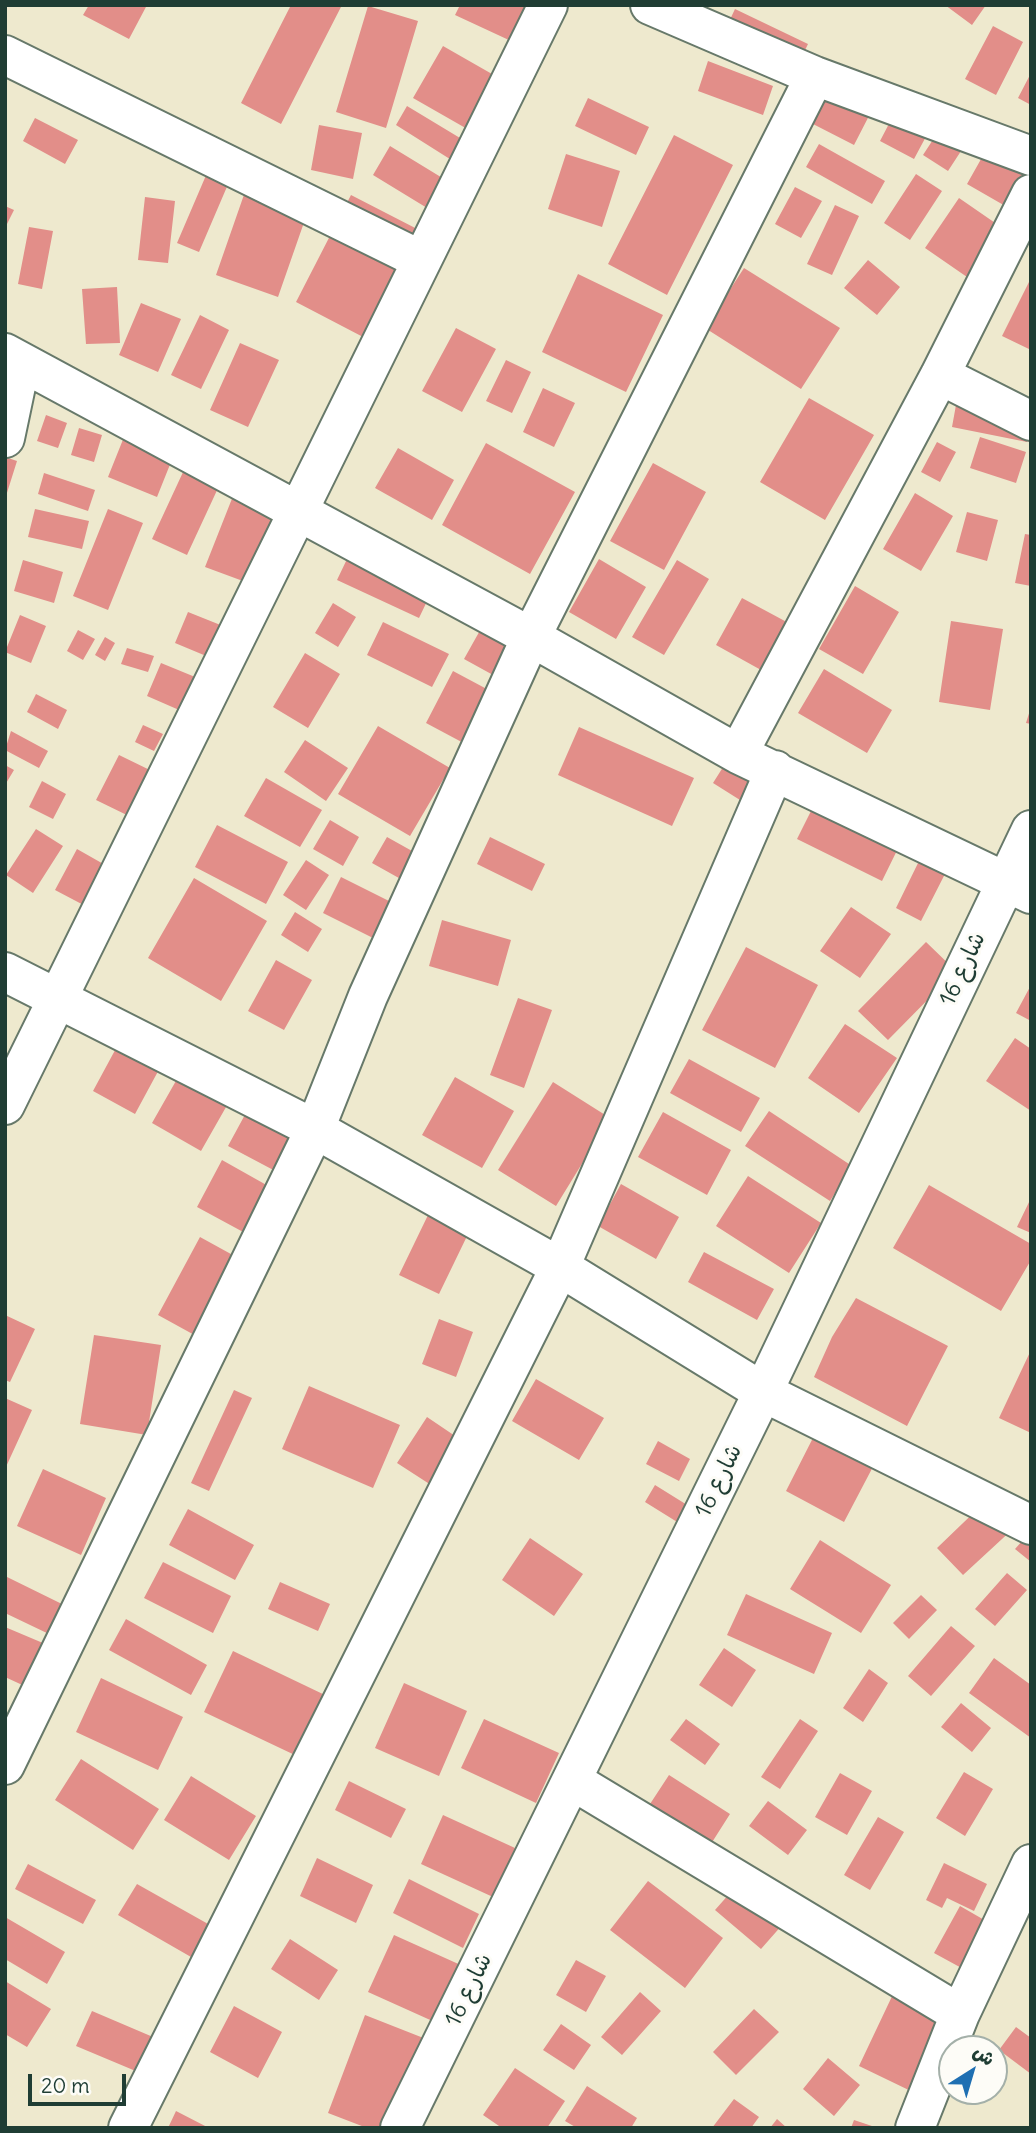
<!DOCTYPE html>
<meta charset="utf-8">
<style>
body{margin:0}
#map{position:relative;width:1036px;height:2133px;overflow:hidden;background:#eee9ce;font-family:Delius,"Playpen Sans Arabic",sans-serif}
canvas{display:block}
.frame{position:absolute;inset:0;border:7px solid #1f3d34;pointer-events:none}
.north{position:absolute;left:938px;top:2035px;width:70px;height:70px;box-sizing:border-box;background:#fdfcf7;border:2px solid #a4b0a9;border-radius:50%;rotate:37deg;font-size:19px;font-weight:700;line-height:28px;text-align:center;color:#1f3d34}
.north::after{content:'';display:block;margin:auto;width:24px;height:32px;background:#1f6fb2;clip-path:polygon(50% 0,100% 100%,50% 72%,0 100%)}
.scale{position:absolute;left:28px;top:2074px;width:98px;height:32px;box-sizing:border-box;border:4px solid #1f3d34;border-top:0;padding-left:9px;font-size:21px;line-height:24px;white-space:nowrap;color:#1f3d34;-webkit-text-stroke:5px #fdfcf7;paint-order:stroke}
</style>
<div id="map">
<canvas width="1036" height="2133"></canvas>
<div class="frame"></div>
<div class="north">ش</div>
<div class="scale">20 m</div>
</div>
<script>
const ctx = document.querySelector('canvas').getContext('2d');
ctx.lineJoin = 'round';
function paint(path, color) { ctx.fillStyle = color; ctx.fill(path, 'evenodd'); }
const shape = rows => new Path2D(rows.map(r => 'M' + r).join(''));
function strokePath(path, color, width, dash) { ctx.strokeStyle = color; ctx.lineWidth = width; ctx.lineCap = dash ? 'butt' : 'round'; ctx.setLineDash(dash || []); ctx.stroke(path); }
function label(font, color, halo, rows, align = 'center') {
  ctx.font = font + ' Delius,"Playpen Sans Arabic",sans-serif'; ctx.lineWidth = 6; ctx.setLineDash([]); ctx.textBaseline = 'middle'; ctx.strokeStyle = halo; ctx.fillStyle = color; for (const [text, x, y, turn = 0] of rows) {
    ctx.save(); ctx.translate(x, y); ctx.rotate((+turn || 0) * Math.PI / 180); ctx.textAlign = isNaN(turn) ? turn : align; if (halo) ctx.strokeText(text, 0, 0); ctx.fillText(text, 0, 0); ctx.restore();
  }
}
const building = shape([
 [89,5,147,5,129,39,83,15],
 [291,5,342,5,281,124,241,103],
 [460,5,527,5,511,41,455,15],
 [945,5,986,5,972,25],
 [368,6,418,21,386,128,336,112],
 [735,9,808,44,791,79,718,45],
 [993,26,1023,42,996,95,965,79],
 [443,46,499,78,469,130,413,98],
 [708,61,773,86,763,115,698,91],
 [1031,73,1031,105,1018,98],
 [830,91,871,112,854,145,813,124],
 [903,97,937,116,914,159,880,141],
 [588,98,649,127,636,155,575,126],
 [407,106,465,141,453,161,396,125],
 [951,112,976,128,948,171,923,155],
 [35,118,78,140,65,164,23,141],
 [319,125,362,133,353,179,311,170],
 [998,129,1031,164,1007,207,967,184],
 [674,135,733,165,667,295,608,264],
 [819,144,885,181,872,204,806,167],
 [390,146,449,182,432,211,373,175],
 [566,154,620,171,602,227,548,209],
 [254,166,316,188,278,297,216,275],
 [207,173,229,182,199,252,177,243],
 [916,174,942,191,910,240,884,223],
 [795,187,822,201,801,238,775,224],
 [351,195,421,231,365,338,296,302],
 [145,197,175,201,168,263,138,260],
 [959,198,1001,227,967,277,925,248],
 [835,205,859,216,832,275,807,264],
 [5,206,14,210,5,228],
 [29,227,53,231,42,289,18,284],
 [868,260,900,287,877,315,844,288],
 [744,268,840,328,801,389,705,328],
 [578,274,663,315,626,392,542,352],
 [1031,278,1031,350,1002,336],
 [117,287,120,343,86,344,82,289],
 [141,303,181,319,158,372,119,355],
 [200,315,229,330,201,389,171,375],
 [456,328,496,349,462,412,422,391],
 [240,343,279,360,248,427,210,410],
 [506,360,531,372,512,413,486,401],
 [543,388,575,403,554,447,523,432],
 [958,394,1031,421,1027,442,952,427],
 [809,398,874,435,825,520,760,482],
 [46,415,67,423,58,448,37,441],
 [79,428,102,435,94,462,71,455],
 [124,437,173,457,157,497,108,477],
 [980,437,1026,452,1016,483,970,468],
 [937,442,956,452,940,482,921,472],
 [486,443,575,492,530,574,442,525],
 [398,448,454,480,432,520,375,488],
 [5,457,17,461,6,496,5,496],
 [653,463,706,492,664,570,610,541],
 [184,470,219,486,187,555,152,539],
 [44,473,95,490,88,511,38,494],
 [235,491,280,509,251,584,205,567],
 [915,493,953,516,921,571,883,549],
 [35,509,89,521,82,549,28,537],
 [108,509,143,523,108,610,73,596],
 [967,512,998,520,987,561,956,552],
 [1025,534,1031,535,1031,586,1015,583],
 [348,557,430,595,419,618,337,580],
 [599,559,646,587,616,639,569,612],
 [23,560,63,572,54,603,14,591],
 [677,560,709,579,664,655,632,637],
 [855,586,899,612,863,674,819,649],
 [742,598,796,627,770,675,716,645],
 [333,603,356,617,338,647,315,633],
 [492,609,540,636,513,686,464,659],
 [188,612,223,626,211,658,175,643],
 [20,615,46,626,31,663,5,652],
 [951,621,1003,629,990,710,939,702],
 [383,622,449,654,432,687,367,655],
 [78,630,95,639,83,660,67,651],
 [105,637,115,643,105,661,95,655],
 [127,648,154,656,148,672,121,664],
 [305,653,340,674,308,728,273,707],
 [161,663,200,679,186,713,147,696],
 [824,669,892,710,867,753,798,713],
 [453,671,498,695,471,747,426,723],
 [36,694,67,710,58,729,27,712],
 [1031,707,1031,724,1026,723],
 [143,725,163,734,154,751,135,742],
 [378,726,450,768,410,836,338,794],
 [579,727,694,778,672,826,558,775],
 [11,731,48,751,39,768,5,750],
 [305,740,348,768,326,801,284,772],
 [119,755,158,774,135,819,96,800],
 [725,764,752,781,740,800,713,783],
 [5,765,14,770,5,785],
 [266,778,322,810,300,847,244,816],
 [42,781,66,794,53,819,29,807],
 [825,783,909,826,882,881,797,839],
 [330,820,359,837,343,866,313,849],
 [217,825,288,862,266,904,195,867],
 [36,829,63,846,33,893,6,875],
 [387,837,421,856,406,882,372,863],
 [490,837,545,864,532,891,477,864],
 [77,849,114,870,93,910,55,890],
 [921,857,947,870,921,921,896,908],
 [306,860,329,875,306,910,283,895],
 [341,877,397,905,379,941,323,913],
 [194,878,267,921,221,1001,148,958],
 [851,907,891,934,860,978,820,951],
 [295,912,322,929,308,952,281,935],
 [442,920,511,940,498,986,429,966],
 [926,942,956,971,888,1040,858,1011],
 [746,947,818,985,775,1068,702,1030],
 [276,960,312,980,284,1030,248,1011],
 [1031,985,1031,1021,1016,1013],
 [518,998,552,1010,524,1088,490,1075],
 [845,1024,897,1058,859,1113,808,1078],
 [127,1028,169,1051,135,1114,93,1091],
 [1015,1038,1031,1049,1031,1111,986,1081],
 [189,1058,238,1086,201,1151,152,1123],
 [689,1059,760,1098,741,1132,670,1093],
 [455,1077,514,1111,482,1168,422,1135],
 [553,1082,610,1118,556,1206,498,1170],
 [247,1111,298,1138,279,1173,228,1146],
 [769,1111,852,1166,830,1201,745,1146],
 [663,1112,731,1150,707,1195,638,1157],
 [222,1160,270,1187,245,1233,197,1207],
 [748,1176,821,1223,789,1273,716,1226],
 [621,1184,679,1217,656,1259,598,1226],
 [929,1185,1031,1244,1031,1260,1001,1311,893,1248],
 [1031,1198,1031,1233,1017,1227],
 [429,1213,469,1232,439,1294,399,1275],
 [200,1237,240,1259,198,1337,158,1315],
 [704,1252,774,1289,757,1320,688,1282],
 [856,1298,948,1346,907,1426,814,1377,832,1337],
 [5,1315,35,1329,10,1382,5,1380],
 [439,1319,473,1332,456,1377,422,1364],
 [94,1335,161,1345,147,1435,80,1424],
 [1031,1350,1031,1433,999,1418],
 [536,1379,604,1418,579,1460,512,1421],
 [309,1386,400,1425,373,1488,282,1449],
 [234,1390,252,1398,209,1491,191,1483],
 [5,1398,32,1410,5,1469],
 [427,1417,461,1440,431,1485,397,1463],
 [817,1430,876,1461,844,1522,786,1491],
 [658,1441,690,1459,679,1481,646,1464],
 [43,1469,106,1498,81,1555,17,1526],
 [655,1485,692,1508,682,1525,645,1502],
 [988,1499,1015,1527,963,1575,937,1548],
 [188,1509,254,1545,235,1580,169,1545],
 [1031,1531,1031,1562,1015,1549],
 [530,1538,583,1574,554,1616,502,1580],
 [820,1540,891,1585,861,1633,790,1589],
 [163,1562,231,1596,213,1633,144,1598],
 [1007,1573,1027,1590,995,1626,975,1609],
 [5,1576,64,1605,51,1635,5,1613],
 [280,1582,330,1604,318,1631,268,1609],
 [746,1594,832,1633,814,1674,727,1635],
 [921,1595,937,1610,909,1639,893,1623],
 [126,1619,207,1665,191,1695,109,1650],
 [951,1626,975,1646,931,1696,908,1676],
 [5,1627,50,1646,31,1689,5,1677],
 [724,1648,756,1670,732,1707,699,1685],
 [233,1651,327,1696,299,1757,204,1712],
 [994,1658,1031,1685,1031,1738,969,1693],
 [869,1669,888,1683,863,1722,843,1708],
 [101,1678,183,1717,158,1770,76,1732],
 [404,1683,467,1711,439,1776,375,1748],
 [961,1703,991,1728,972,1752,941,1727],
 [484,1719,559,1753,536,1803,461,1768],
 [686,1719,720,1744,705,1765,670,1740],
 [800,1719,818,1731,780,1789,761,1777],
 [81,1759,159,1809,133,1850,55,1800],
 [964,1772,993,1789,965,1836,936,1818],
 [840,1773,872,1791,847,1835,815,1817],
 [669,1775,730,1814,695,1869,633,1830],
 [191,1776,256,1816,229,1860,164,1820],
 [349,1781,406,1809,391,1838,335,1810],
 [768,1801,807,1830,788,1855,749,1826],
 [443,1815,515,1848,493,1897,421,1864],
 [878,1817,904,1832,870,1890,844,1875],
 [317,1858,373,1885,356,1923,300,1896],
 [944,1863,987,1884,974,1911,947,1898,942,1908,926,1900],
 [28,1864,96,1900,83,1924,15,1889],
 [409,1879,479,1914,463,1948,393,1913],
 [648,1881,723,1938,685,1988,610,1930],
 [137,1884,217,1929,198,1961,118,1915],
 [738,1884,783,1924,761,1949,715,1910],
 [960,1906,993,1925,967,1971,934,1953],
 [5,1917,65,1952,47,1984,5,1959],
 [394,1935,474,1971,448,2028,368,1992],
 [290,1939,338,1970,319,2000,271,1969],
 [576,1960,606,1976,586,2012,556,1995],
 [5,1981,51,2009,27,2047,5,2034],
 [895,1990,953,2018,917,2094,859,2066],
 [640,1992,661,2011,622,2055,601,2037],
 [234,2006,282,2032,258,2078,210,2052],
 [754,2009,779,2032,736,2075,713,2052],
 [92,2011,153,2037,138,2072,76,2046],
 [365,2015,426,2039,393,2128,367,2128,328,2113],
 [561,2024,591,2045,574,2070,543,2050],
 [1016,2027,1031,2038,1031,2074,999,2050],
 [828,2058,860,2085,834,2116,803,2089],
 [515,2068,565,2101,547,2128,502,2128,483,2115],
 [587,2086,637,2118,631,2128,577,2128,565,2121],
 [734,2099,759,2117,751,2128,712,2128],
 [176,2111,209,2128,168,2128],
 [777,2119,787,2128,770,2128],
 [854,2120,875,2127,875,2128,851,2128]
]);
const minor = shape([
 [650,5,815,76,1031,156],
 [5,55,421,260],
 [5,353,531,637,738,754,1031,894],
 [940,375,1031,421],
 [5,438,21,362],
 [738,754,940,375,1031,194],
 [5,972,315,1129,560,1267,763,1392,1031,1525],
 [5,1105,548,5],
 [5,1765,315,1129,368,996,531,637,815,76],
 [573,1781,960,2014],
 [128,2128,560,1267,775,770],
 [400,2128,763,1392,1031,830],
 [915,2128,960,2014,1031,1864]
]);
const streetNames = [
 ["شارع 16",963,969,-65],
 ["شارع 16",719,1481,-64],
 ["شارع 16",469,1990,-64]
];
paint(building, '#e28e89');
strokePath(minor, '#67796a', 42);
strokePath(minor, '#fff', 38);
label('23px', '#1f3d34', '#fdfcf7', streetNames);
</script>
